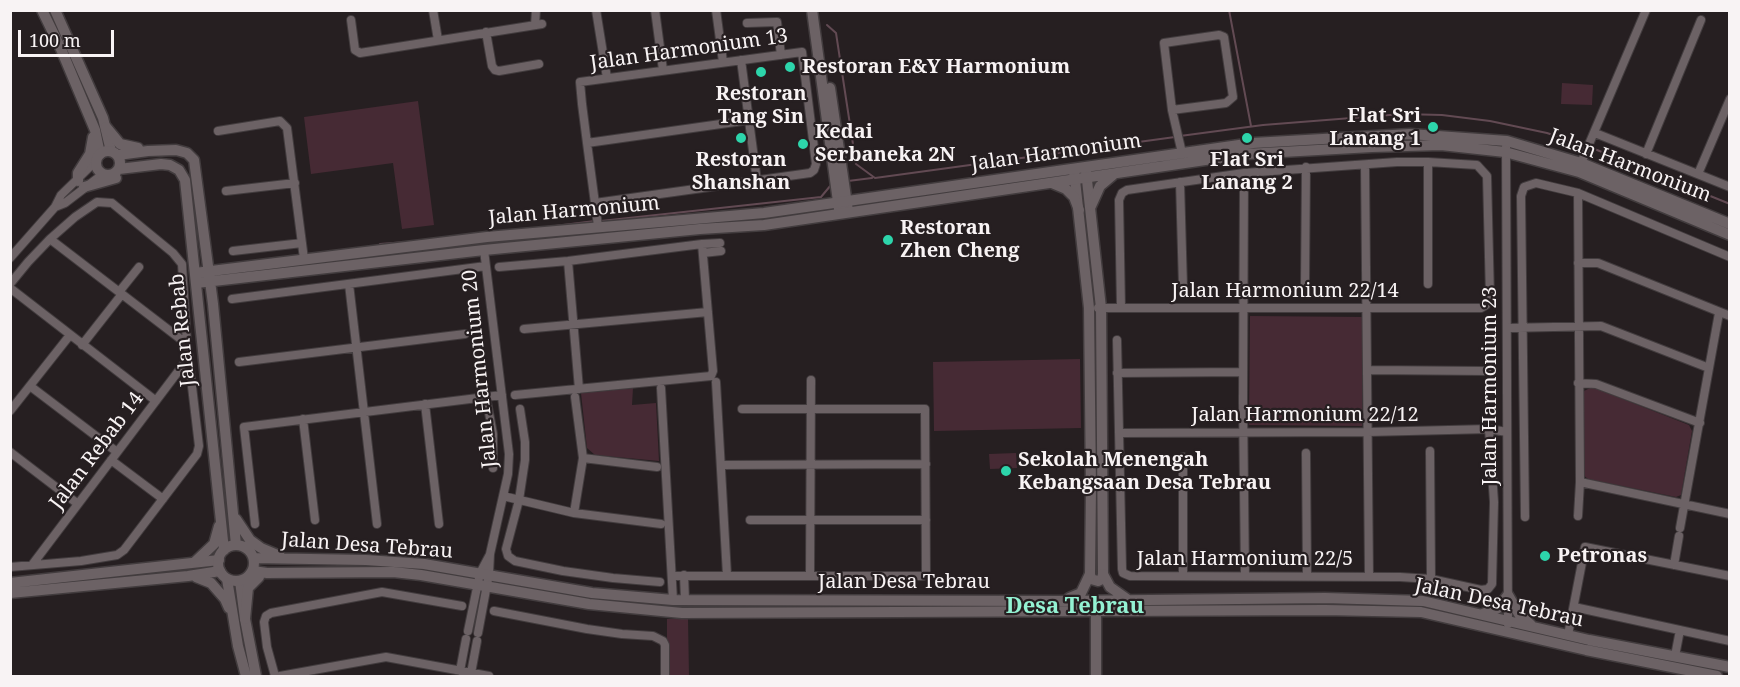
<!DOCTYPE html>
<style>
body{margin:0}
#map{position:relative;width:1740px;height:687px;overflow:hidden;background:#261f21;font-family:"Noto Serif",serif}
canvas{display:block}
.frame{position:absolute;inset:0;border:12px solid #f8f3f4;pointer-events:none}
.scale{position:absolute;left:18px;top:30px;width:96px;height:27px;box-sizing:border-box;border:3px solid #f8f3f4;border-top:0;padding-left:8px;font-size:18px;line-height:21px;white-space:nowrap;color:#f8f3f4;-webkit-text-stroke:4px #261f21;paint-order:stroke}
</style>
<div id="map">
<canvas width="1740" height="687"></canvas>
<div class="frame"></div>
<div class="scale">100 m</div>
</div>
<script>
const ctx = document.querySelector('canvas').getContext('2d');
ctx.lineJoin = 'round';
function paint(path, color) { ctx.fillStyle = color; ctx.fill(path, 'evenodd'); }
const shape = rows => new Path2D(rows.map(r => 'M' + r).join(''));
function strokePath(path, color, width, dash) { ctx.strokeStyle = color; ctx.lineWidth = width; ctx.lineCap = dash ? 'butt' : 'round'; ctx.setLineDash(dash || []); ctx.stroke(path); }
function label(font, color, halo, rows, align = 'center') {
  ctx.font = font + ' "Noto Serif",serif'; ctx.lineWidth = 4.5; ctx.setLineDash([]); ctx.textBaseline = 'middle'; ctx.strokeStyle = halo; ctx.fillStyle = color; for (const [text, x, y, turn = 0] of rows) {
    ctx.save(); ctx.translate(x, y); ctx.rotate((+turn || 0) * Math.PI / 180); ctx.textAlign = isNaN(turn) ? turn : align; if (halo) ctx.strokeText(text, 0, 0); ctx.fillText(text, 0, 0); ctx.restore();
  }
}
const green = shape([
 [1562,83,1593,85,1592,105,1561,104],
 [418,101,434,225,402,229,393,163,311,174,304,117],
 [1250,316,1363,317,1362,426,1249,425],
 [1080,359,1081,428,934,431,933,362],
 [1592,387,1689,425,1692,431,1681,495,1676,497,1588,479,1583,475,1584,391],
 [633,388,632,405,656,403,659,461,595,455,587,448,581,393],
 [1016,453,1017,468,990,469,989,454],
 [688,618,689,676,667,676,667,619]
]);
const stream = shape([
 [1229,10,1251,126],
 [827,25,836,33,856,164,875,178,1175,137],
 [1180,136,1263,125,1402,114,1442,115,1490,121,1547,133,1597,150,1730,204],
 [848,181,872,178],
 [601,221,821,197,831,185],
 [547,227,595,221],
 [380,244,407,242]
]);
const minor = shape([
 [433,10,438,40],
 [596,10,607,78],
 [655,10,663,70],
 [716,10,723,62],
 [351,20,355,50,360,53,542,24],
 [747,23,777,22,781,55],
 [535,25,536,10],
 [486,32,492,66,495,70,499,71,539,64],
 [741,60,757,181],
 [1172,110,1226,103,1233,97,1224,37,1219,35,1164,43,1172,110,1182,153],
 [218,131,280,121,287,128,304,259],
 [1595,133,1730,187],
 [587,143,749,120],
 [1506,147,1508,624],
 [1646,154,1701,20],
 [1428,162,1428,284],
 [1581,163,1646,10],
 [1365,166,1369,576],
 [1244,173,1243,402,1245,576],
 [1698,174,1730,99],
 [1180,182,1183,287],
 [226,191,295,183],
 [1578,193,1580,482,1578,516],
 [595,203,810,173,814,170,816,164,802,52,580,82,582,104,587,143,598,226],
 [55,207,65,203,103,174],
 [50,239,187,344],
 [702,244,720,243],
 [233,251,302,243],
 [703,253,721,251],
 [10,258,55,207,61,195,96,161],
 [568,261,579,389],
 [1578,263,1598,263,1730,316],
 [499,267,568,261,702,244,713,371,711,376,515,395],
 [10,284,28,262,50,239,75,217,97,202,112,203,173,253,182,264,187,344,199,446,197,454,124,550,117,555,81,561,10,567],
 [349,284,377,524],
 [1305,285,1306,167],
 [10,288,156,401],
 [119,292,139,267],
 [232,299,486,266],
 [1098,308,1481,308,1486,305,1490,297,1487,176,1477,165,1428,162,1397,162,1244,173,1127,190,1122,193,1119,200,1121,308],
 [1507,328,1601,326,1709,368],
 [524,329,708,312],
 [1117,340,1122,569,1123,573,1130,576,1400,577,1431,579,1481,590,1488,589,1492,584,1494,502,1489,429],
 [82,345,122,294],
 [239,362,465,334],
 [1368,370,1487,371],
 [1117,373,1243,372],
 [716,382,727,575],
 [1578,383,1596,384,1700,423],
 [30,386,117,452],
 [661,388,673,600],
 [486,397,493,434,493,468],
 [425,404,439,524],
 [520,409,525,442,525,460,519,500,506,549,508,556,515,561,563,571,613,578,660,582],
 [10,411,70,335],
 [303,419,315,520],
 [1120,433,1368,432,1489,429,1507,432],
 [1430,451,1431,579],
 [10,452,78,504],
 [1306,453,1307,576],
 [1183,457,1183,576],
 [583,458,657,467],
 [111,460,163,499],
 [721,465,926,464],
 [1580,482,1730,514],
 [503,496,574,513,661,524],
 [574,513,583,458,575,397],
 [1525,517,1521,196,1524,187,1536,183,1578,193,1730,257],
 [750,520,926,520],
 [255,524,244,427,502,395],
 [1680,528,1719,313],
 [32,565,189,357],
 [1674,565,1679,536],
 [684,575,685,600],
 [673,576,924,576,926,574,925,409,742,409],
 [810,576,811,380],
 [1574,607,1730,641],
 [494,611,587,629,622,634,653,636,663,641,665,645,665,676],
 [468,631,480,573,489,556],
 [478,633,489,574,490,554,508,474,509,454,484,250],
 [1568,635,1585,547,1730,576],
 [1675,656,1680,630],
 [460,671,466,639],
 [471,673,477,641],
 [275,676,267,647,264,622,266,616,271,613,382,592,462,606],
 [280,676,386,657,489,676]
]);
const tertiary = shape([
 [42,10,61,49,95,130,100,154],
 [55,10,103,118,111,151],
 [812,10,839,209],
 [830,88,848,211],
 [1074,171,1089,308,1091,488,1090,574,1091,579,1098,581,1102,579,1103,574,1101,308,1086,171],
 [78,181,78,173,90,154,93,137],
 [196,577,211,583,225,599,229,608],
 [227,579,238,646,246,676],
 [240,581,245,619,256,676],
 [10,583,219,560],
 [10,593,188,576,220,571],
 [1096,676,1096,611]
]);
const secondary = shape([
 [106,127,120,144,138,148],
 '96 163a12 12 0 1 1 24 0a12 12 0 1 1-24 0Z',
 [118,155,148,151,176,150,187,153,194,160,213,304,236,545],
 [119,169,161,164,170,165,179,170,185,180,224,550],
 [1054,184,1066,189,1074,197,1079,210],
 [84,187,116,178],
 [1091,206,1100,186,1113,175],
 [195,273,487,237,764,213,1253,143,1410,134,1507,141,1581,163,1730,224],
 [196,283,484,250,700,229,764,225,1246,154,1372,147,1441,145,1505,152,1579,172,1730,235],
 [236,519,250,540,261,548,280,556],
 '218 563a18 18 0 1 1 36 0a18 18 0 1 1-36 0Z',
 [254,558,366,560,424,564,592,593,673,600,1063,601,1325,598,1423,601,1589,640,1730,667],
 [195,562,214,544,219,526],
 [253,571,267,573,393,572,421,575,589,604,682,613,1325,610,1421,612,1586,650,1717,676],
 [1103,574,1110,587,1127,599],
 [1069,598,1081,593,1090,574],
 [1483,614,1498,608,1508,595,1519,614,1531,625],
 [245,619,248,588,259,577]
]);
const markers = [
 [790,67,6,"#2dd5ab"],
 [761,72,6,"#2dd5ab"],
 [1433,127,6,"#2dd5ab"],
 [741,138,6,"#2dd5ab"],
 [1247,138,6,"#2dd5ab"],
 [803,144,6,"#2dd5ab"],
 [888,240,6,"#2dd5ab"],
 [1006,471,6,"#2dd5ab"],
 [1545,556,6,"#2dd5ab"]
];
const streetNames = [
 ["Jalan Harmonium 13",689,50,-8],
 ["Jalan Harmonium",1056,153,-8],
 ["Jalan Harmonium",1630,166,21],
 ["Jalan Harmonium",574,211,-5],
 ["Jalan Harmonium 22/14",1285,291],
 ["Jalan Rebab",183,330,-96],
 ["Jalan Harmonium 20",480,369,-96],
 ["Jalan Harmonium 23",1490,386,-90],
 ["Jalan Harmonium 22/12",1305,415],
 ["Jalan Rebab 14",97,451,-53],
 ["Jalan Desa Tebrau",367,546,4],
 ["Jalan Harmonium 22/5",1245,559],
 ["Jalan Desa Tebrau",904,582],
 ["Jalan Desa Tebrau",1499,603,12]
];
const poiNames = [
 ["Restoran E&Y Harmonium",802,67],
 ["Restoran",761,94,"center"],
 ["Tang Sin",761,117,"center"],
 ["Flat Sri",1421,116,"right"],
 ["Lanang 1",1421,139,"right"],
 ["Kedai",815,132],
 ["Serbaneka 2N",815,155],
 ["Restoran",741,160,"center"],
 ["Shanshan",741,183,"center"],
 ["Flat Sri",1247,160,"center"],
 ["Lanang 2",1247,183,"center"],
 ["Restoran",900,228],
 ["Zhen Cheng",900,251],
 ["Sekolah Menengah",1018,460],
 ["Kebangsaan Desa Tebrau",1018,483],
 ["Petronas",1557,556]
];
const quarterNames = [
 ["Desa Tebrau",1075,607]
];
paint(green, '#462a34');
strokePath(stream, '#624a53', 2);
strokePath(minor, '#423c3e', 10);
strokePath(tertiary, '#423c3e', 13);
strokePath(secondary, '#423c3e', 13);
strokePath(minor, '#6c6265', 8);
strokePath(tertiary, '#6c6265', 10);
strokePath(secondary, '#6c6265', 10);
for (const [x, y, r, color] of markers) { const dot = new Path2D(); dot.arc(x, y, r, 0, 2 * Math.PI); ctx.fillStyle = color; ctx.fill(dot); strokePath(dot, '#261f21', 2); }
label('20px', '#f8f3f4', '#261f21', streetNames);
label('bold 20px', '#f8f3f4', '#261f21', poiNames, 'left');
label('bold 22px', '#94f2d3', '#261f21', quarterNames);
</script>
